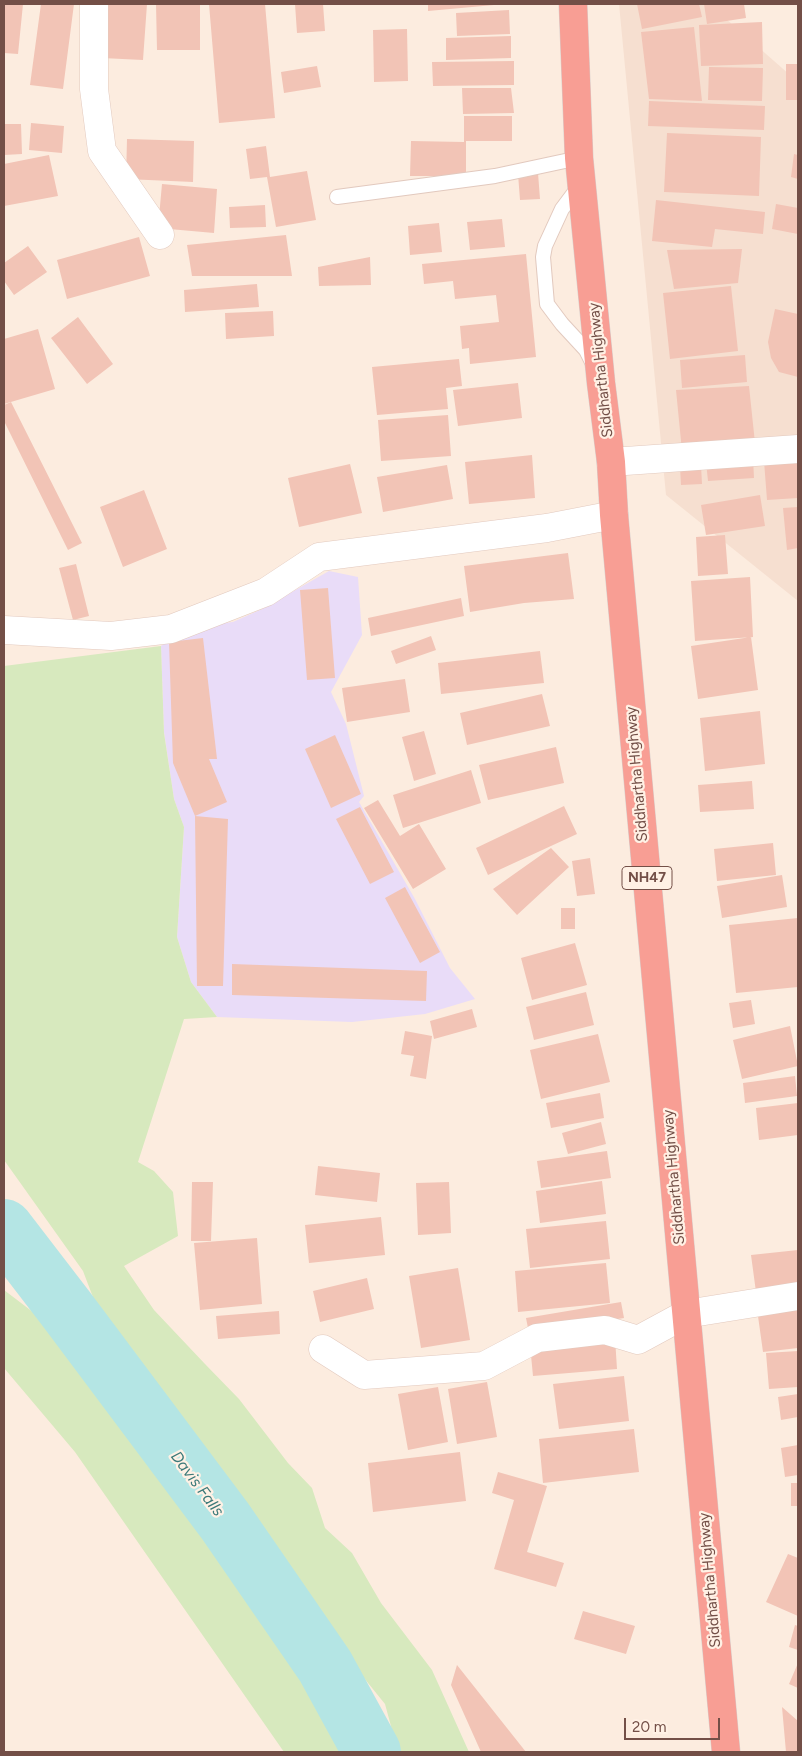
<!DOCTYPE html>
<style>
body{margin:0}
#map{position:relative;width:802px;height:1756px;overflow:hidden;background:#fcecdf;font-family:Figtree,sans-serif}
canvas{display:block}
.frame{position:absolute;inset:0;border:5px solid #734f47;pointer-events:none}
.scale{position:absolute;left:624px;top:1718px;width:96px;height:22px;box-sizing:border-box;border:2px solid #734f47;border-top:0;padding-left:6px;font-size:15px;line-height:18px;white-space:nowrap;color:#734f47;-webkit-text-stroke:4px #fff1e5;paint-order:stroke}
</style>
<div id="map">
<canvas width="802" height="1756"></canvas>
<div class="frame"></div>
<div class="scale">20 m</div>
</div>
<script>
const ctx = document.querySelector('canvas').getContext('2d');
ctx.lineJoin = 'round';
function paint(path, color) { ctx.fillStyle = color; ctx.fill(path, 'evenodd'); }
const shape = rows => new Path2D(rows.map(r => 'M' + r).join(''));
function strokePath(path, color, width, dash) { ctx.strokeStyle = color; ctx.lineWidth = width; ctx.lineCap = dash ? 'butt' : 'round'; ctx.setLineDash(dash || []); ctx.stroke(path); }
function label(font, color, halo, rows, align = 'center') {
  ctx.font = font + ' Figtree,sans-serif'; ctx.lineWidth = 4.5; ctx.setLineDash([]); ctx.textBaseline = 'middle'; ctx.strokeStyle = halo; ctx.fillStyle = color; for (const [text, x, y, turn = 0] of rows) {
    ctx.save(); ctx.translate(x, y); ctx.rotate((+turn || 0) * Math.PI / 180); ctx.textAlign = isNaN(turn) ? turn : align; if (halo) ctx.strokeText(text, 0, 0); ctx.fillText(text, 0, 0); ctx.restore();
  }
}
const residential = shape([
 [619,4,709,4,798,82,798,601,666,495]
]);
const education = shape([
 [329,571,358,577,362,635,331,692,346,724,364,796,359,802,415,899,450,968,475,999,425,1014,352,1022,217,1017,191,982,177,937,184,827,174,799,164,732,161,646,187,627,233,622,262,609]
]);
const green = shape([
 [161,646,164,733,174,799,184,827,177,937,191,982,217,1017,184,1019,138,1162,154,1171,173,1192,178,1236,124,1266,154,1310,205,1364,239,1399,288,1463,312,1488,325,1528,352,1553,381,1603,432,1670,469,1752,398,1752,385,1704,326,1631,293,1610,237,1501,112,1347,83,1271,4,1160,4,666],
 [4,1290,71,1341,102,1397,159,1470,203,1538,264,1617,299,1649,365,1752,284,1752,75,1452,4,1368]
]);
const river = shape([
 [4,1228,67,1310,225,1521,325,1666,372,1752]
]);
const building = shape([
 [4,4,23,4,18,54,4,53],
 [41,4,74,4,63,89,30,85],
 [105,4,147,4,143,60,102,58],
 [156,4,200,4,200,50,157,50],
 [209,4,265,4,275,118,219,123],
 [295,4,323,4,325,31,297,33],
 [428,4,494,4,494,5,428,11],
 [637,4,699,4,702,17,642,29],
 [704,4,744,4,746,18,707,24],
 [509,10,510,34,457,36,456,13],
 [762,22,763,64,701,66,699,25],
 [694,27,702,101,649,99,641,32],
 [407,29,408,81,374,82,373,30],
 [511,36,511,58,446,60,446,38],
 [514,61,514,85,433,86,432,62],
 [786,64,798,64,798,100,786,100],
 [317,66,321,87,284,93,281,72],
 [709,67,763,68,762,101,708,100],
 [462,88,511,88,514,113,463,114],
 [649,101,765,106,764,130,648,126],
 [464,116,512,116,512,141,466,141,466,176,410,176,411,141,464,142],
 [31,123,64,126,62,153,29,150],
 [4,124,21,124,22,154,4,155],
 [667,133,761,137,759,196,664,192],
 [127,139,194,141,193,182,126,179],
 [266,146,270,177,307,171,316,220,276,227,267,177,250,179,246,149],
 [794,154,798,155,798,179,791,177],
 [49,155,58,196,4,206,4,164],
 [538,173,540,199,520,200,518,174],
 [162,184,217,189,214,233,158,228],
 [656,200,765,212,763,234,715,229,712,247,652,241],
 [776,204,798,208,798,234,772,229],
 [265,205,266,227,230,228,229,207],
 [502,219,505,247,470,250,467,222],
 [439,223,442,252,410,255,408,226],
 [286,235,292,276,192,276,187,245],
 [139,237,150,276,67,299,57,260],
 [28,246,47,272,14,295,4,281,4,263],
 [742,249,738,283,674,289,667,250],
 [526,254,536,357,470,364,469,348,462,349,460,326,499,322,496,295,455,299,453,281,424,284,422,264],
 [370,257,371,285,319,286,318,267],
 [257,284,259,307,185,312,184,290],
 [731,286,738,351,670,359,663,293],
 [775,309,798,314,798,377,779,372,771,358,768,342],
 [273,311,274,336,226,339,225,313],
 [78,317,113,364,87,384,51,338],
 [38,329,55,389,4,404,4,339],
 [745,355,747,382,682,388,680,360],
 [459,359,462,386,446,388,448,409,377,415,372,367],
 [518,383,522,418,458,426,453,390],
 [749,386,755,443,682,451,676,390],
 [11,402,82,543,68,550,4,421,4,405],
 [448,415,451,456,381,461,378,420],
 [532,455,535,498,469,504,465,462],
 [753,458,754,478,708,481,706,462],
 [798,458,798,498,767,500,764,461],
 [350,464,362,513,299,527,288,478],
 [447,465,453,499,383,512,377,477],
 [701,465,702,484,681,485,680,467],
 [144,490,167,549,123,567,100,507],
 [760,495,765,526,706,535,701,505],
 [798,507,798,548,787,550,783,508],
 [725,535,728,574,698,576,696,537],
 [568,553,574,599,524,603,470,612,464,566],
 [76,564,89,616,73,620,59,568],
 [750,577,753,637,695,641,691,581],
 [328,588,335,678,307,680,300,590],
 [461,598,464,616,371,636,368,618],
 [431,636,436,650,396,664,391,651],
 [751,637,758,690,698,699,691,646],
 [203,638,217,759,209,759,227,802,195,816,228,819,223,986,197,986,195,816,173,763,169,642],
 [540,651,544,683,441,694,438,663],
 [405,679,410,712,347,722,342,688],
 [542,694,550,726,467,745,460,713],
 [760,711,765,764,705,771,700,718],
 [424,731,436,774,414,781,402,737],
 [335,735,361,794,331,808,305,749],
 [556,747,564,783,488,800,479,765],
 [471,770,481,803,403,828,393,795],
 [752,781,754,809,700,812,698,785],
 [378,800,400,836,419,824,446,869,413,889,364,808],
 [564,806,577,834,488,875,476,848],
 [360,807,394,872,370,884,336,819],
 [773,843,776,875,717,881,714,849],
 [551,848,569,867,517,915,493,889],
 [590,858,595,894,577,896,572,861],
 [782,875,787,907,722,918,717,886],
 [405,887,440,952,420,963,385,898],
 [561,908,575,908,575,929,561,929],
 [798,918,798,987,736,993,729,925],
 [575,943,587,985,532,1000,521,958],
 [232,964,427,971,426,1001,232,995],
 [586,992,594,1025,534,1040,526,1007],
 [751,1000,755,1024,733,1028,729,1003],
 [472,1009,477,1027,434,1039,430,1021],
 [790,1026,798,1066,742,1079,733,1040],
 [405,1031,432,1036,426,1079,410,1076,414,1056,401,1054],
 [598,1034,610,1082,541,1099,530,1050],
 [795,1076,797,1096,745,1103,743,1083],
 [600,1093,604,1118,551,1128,546,1103],
 [798,1103,798,1135,759,1140,756,1108],
 [601,1122,606,1144,568,1154,562,1133],
 [607,1151,611,1178,541,1188,537,1161],
 [318,1166,380,1173,377,1202,315,1195],
 [602,1181,606,1214,540,1223,536,1191],
 [192,1182,213,1182,211,1241,191,1241],
 [449,1182,451,1233,418,1235,416,1183],
 [381,1217,385,1255,309,1263,305,1225],
 [606,1221,610,1259,530,1268,526,1229],
 [257,1238,262,1304,200,1310,194,1243],
 [798,1250,798,1287,756,1292,751,1255],
 [606,1263,610,1303,518,1312,515,1271],
 [458,1268,470,1340,421,1348,409,1276],
 [367,1278,374,1309,320,1322,313,1291],
 [621,1302,624,1318,529,1333,526,1318],
 [798,1304,798,1348,763,1352,757,1309],
 [279,1311,280,1334,218,1339,216,1316],
 [615,1338,617,1369,533,1376,530,1345],
 [798,1351,798,1387,769,1389,766,1353],
 [624,1376,629,1421,559,1429,553,1384],
 [487,1382,497,1437,457,1444,448,1389],
 [438,1387,448,1442,408,1450,398,1394],
 [798,1394,798,1417,781,1420,778,1397],
 [634,1429,639,1472,543,1483,539,1439],
 [798,1445,798,1475,785,1477,781,1448],
 [460,1452,466,1501,373,1512,368,1463],
 [498,1472,547,1486,527,1552,564,1563,556,1587,494,1569,514,1500,492,1493],
 [791,1483,798,1483,798,1506,791,1506],
 [788,1554,798,1558,798,1616,766,1602],
 [583,1611,635,1626,626,1654,574,1639],
 [795,1625,798,1626,798,1650,789,1647],
 [798,1663,798,1688,789,1684],
 [457,1665,526,1752,481,1752,451,1685],
 [782,1707,798,1721,798,1752,786,1752]
]);
const lane = shape([
 [580,185,562,209,545,246,543,257,547,304,562,324,586,350,592,362],
 [337,197,495,176,579,158]
]);
const street = shape([
 [94,4,94,89,102,151,160,235],
 [611,462,798,449],
 [4,630,111,636,171,629,266,592,319,557,547,528,614,515],
 [323,1349,364,1375,484,1366,537,1338,605,1330,638,1340,686,1314,798,1296]
]);
const highway = shape([
 [573,4,579,158,601,383,611,462,614,515,726,1752]
]);
const shields = [
 [647,878,50]
];
const shieldNames = [
 ["NH47",647,878]
];
const streetNames = [
 ["Siddhartha Highway",601,370,-96],
 ["Siddhartha Highway",637,774,-95],
 ["Siddhartha Highway",674,1177,-95],
 ["Siddhartha Highway",710,1580,-95]
];
const waterNames = [
 ["Davis Falls",197,1484,53]
];
paint(residential, '#f6dfd0');
paint(education, '#e9dcf8');
paint(green, '#d7e9be');
strokePath(river, '#b4e5e4', 58);
paint(building, '#f2c4b6');
strokePath(lane, '#e2c9be', 16);
strokePath(street, '#e2c9be', 29);
strokePath(highway, '#d8cecb', 29);
strokePath(lane, '#fff', 14);
strokePath(street, '#fff', 28);
strokePath(highway, '#f89e94', 28);
for (const [x, y, w] of shields) { const box = new Path2D(); box.roundRect(x - w / 2, y - 11.5, w, 23, 4); ctx.fillStyle = '#fff1e5'; ctx.fill(box); strokePath(box, '#734f47', 1); }
label('bold 14px', '#734f47', null, shieldNames);
label('15px', '#734f47', '#fff1e5', streetNames);
label('italic 16px', '#3b7979', '#fff1e5', waterNames);
</script>
